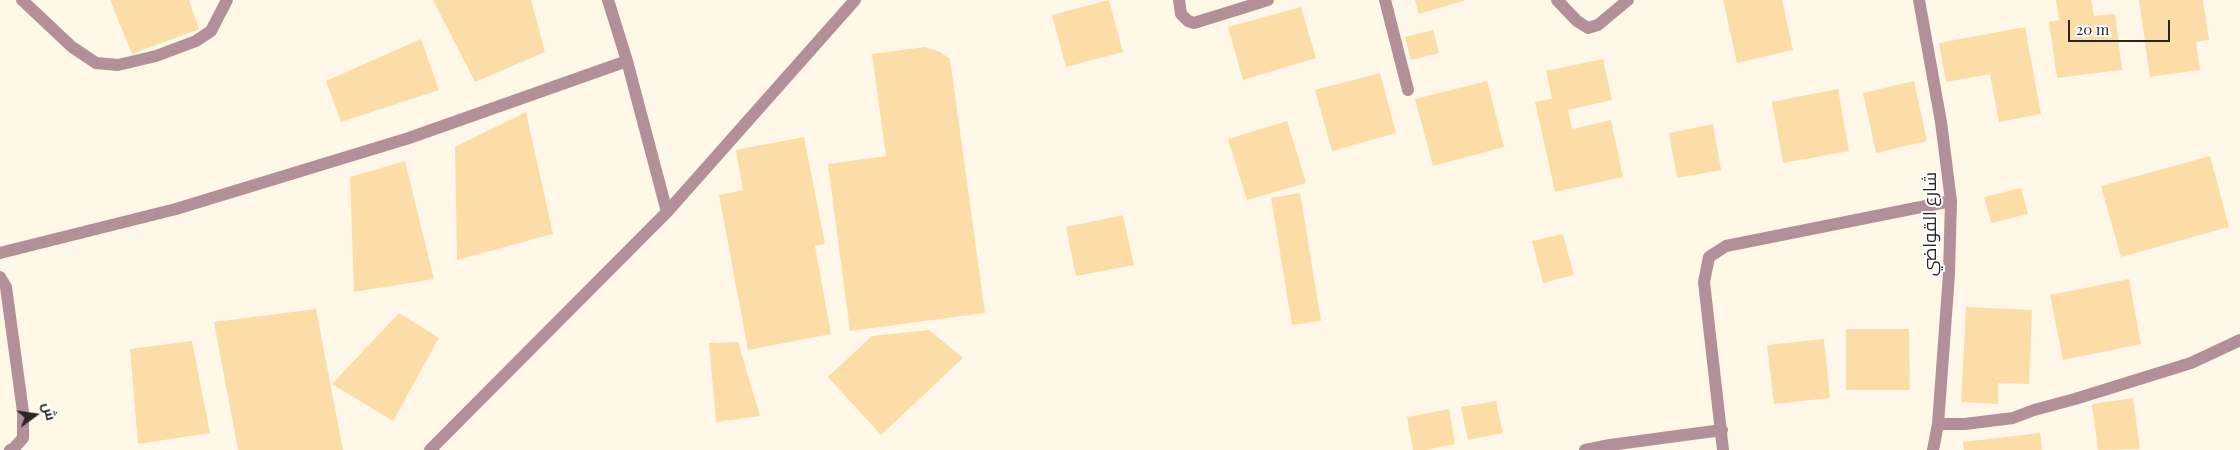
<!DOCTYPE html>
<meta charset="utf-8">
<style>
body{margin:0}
#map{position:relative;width:2240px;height:450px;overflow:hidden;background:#fff7e8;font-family:"Playfair Display",Cairo,serif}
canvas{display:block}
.north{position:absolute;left:10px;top:390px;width:50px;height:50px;-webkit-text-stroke:4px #fff;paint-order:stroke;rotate:76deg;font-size:14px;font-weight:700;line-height:20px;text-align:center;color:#292621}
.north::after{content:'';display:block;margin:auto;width:18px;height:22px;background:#292621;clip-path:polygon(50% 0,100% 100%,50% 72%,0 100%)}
.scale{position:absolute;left:2068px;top:20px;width:102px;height:22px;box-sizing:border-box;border:2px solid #292621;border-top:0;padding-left:6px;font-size:15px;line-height:18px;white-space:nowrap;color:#292621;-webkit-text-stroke:4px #fff;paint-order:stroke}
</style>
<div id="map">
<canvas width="2240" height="450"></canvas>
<div class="north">ش</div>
<div class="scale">20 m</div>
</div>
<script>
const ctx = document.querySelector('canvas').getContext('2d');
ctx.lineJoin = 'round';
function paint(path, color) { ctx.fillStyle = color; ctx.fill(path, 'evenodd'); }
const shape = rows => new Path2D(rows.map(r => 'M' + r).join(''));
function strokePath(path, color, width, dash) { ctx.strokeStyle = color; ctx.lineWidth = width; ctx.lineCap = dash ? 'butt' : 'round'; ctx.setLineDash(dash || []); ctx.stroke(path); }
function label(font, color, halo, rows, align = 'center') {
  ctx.font = font + ' "Playfair Display",Cairo,serif'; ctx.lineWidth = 4; ctx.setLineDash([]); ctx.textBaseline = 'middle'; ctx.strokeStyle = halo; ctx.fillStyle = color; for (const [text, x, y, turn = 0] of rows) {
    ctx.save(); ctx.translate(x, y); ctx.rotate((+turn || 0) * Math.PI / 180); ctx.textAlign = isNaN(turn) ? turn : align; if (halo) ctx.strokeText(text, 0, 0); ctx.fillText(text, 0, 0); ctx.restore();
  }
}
const building = shape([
 [110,0,189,0,199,29,132,54],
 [433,0,531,0,545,52,475,82],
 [1109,0,1123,52,1066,67,1052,15],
 [1415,0,1466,0,1419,14],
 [1723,0,1782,0,1793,50,1737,63],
 [2056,0,2091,0,2094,16,2115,14,2122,70,2057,78,2049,22,2059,20],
 [2139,0,2203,0,2209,40,2196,42,2200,70,2150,77],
 [1301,7,1316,58,1243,80,1228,27],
 [2025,27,2041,114,1999,122,1990,74,1946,82,1939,43],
 [1433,30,1439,53,1411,60,1405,37],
 [421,39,439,90,341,122,326,81],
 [925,47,940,52,950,59,985,313,850,331,828,164,886,156,872,54],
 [1603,59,1612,100,1568,110,1572,129,1611,120,1623,177,1555,192,1535,102,1552,99,1546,71],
 [1380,73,1396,133,1332,151,1315,90],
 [1487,81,1504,147,1433,166,1415,99],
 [1914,81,1927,141,1876,153,1863,93],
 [1838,89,1849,151,1783,163,1772,102],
 [526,112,553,234,457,260,455,147],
 [1287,121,1306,183,1247,200,1228,139],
 [1713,124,1721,170,1677,178,1669,133],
 [804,137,825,244,815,246,831,334,748,350,719,195,743,190,736,150],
 [2210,156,2229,227,2121,257,2101,186],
 [405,161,434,279,354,292,350,177],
 [2021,188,2028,214,1991,223,1984,197],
 [1300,193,1321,321,1292,325,1271,198],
 [1123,215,1134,265,1076,276,1066,227],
 [1563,234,1574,275,1543,283,1532,241],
 [2129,279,2141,344,2063,360,2050,295],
 [1966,307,2032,310,2029,384,1998,383,1998,404,1961,402],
 [316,309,343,450,238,450,214,322],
 [399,313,439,338,393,421,332,384],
 [1846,329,1909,329,1910,390,1846,390],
 [929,330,963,358,881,435,828,377,872,336],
 [1824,339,1830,398,1774,404,1767,345],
 [192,341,210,433,138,444,130,349],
 [738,342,760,416,716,422,709,343],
 [2133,398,2140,449,2098,450,2092,404],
 [1496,401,1503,433,1468,440,1461,407],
 [1449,409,1455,444,1426,450,1413,450,1407,417],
 [2040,433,2042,450,1964,450,1963,442]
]);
const minor = shape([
 [22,0,72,47,96,63,118,65,156,56,196,41,211,31,227,0],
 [608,0,627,61,667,212],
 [1179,0,1181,14,1188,21,1194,23,1268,0],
 [1385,0,1408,90],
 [1557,0,1577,21,1588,28,1598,25,1628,0],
 [1919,0,1941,122,1951,201,1949,274,1938,424,1933,450],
 [0,253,176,209,409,138,627,61],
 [0,277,6,287,23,412,23,438,14,448,10,450],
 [1938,424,1965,424,2013,418,2034,410,2075,399,2191,363,2240,340],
 [430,450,667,212,855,0],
 [1585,450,1610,445,1722,430],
 [1723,450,1704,282,1709,257,1726,246,1951,201]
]);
const streetNames = [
 ["شارع القواضي",1930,224,-90]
];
paint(building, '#fcdda7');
strokePath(minor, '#b39097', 12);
label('18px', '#292621', '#fff', streetNames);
</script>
